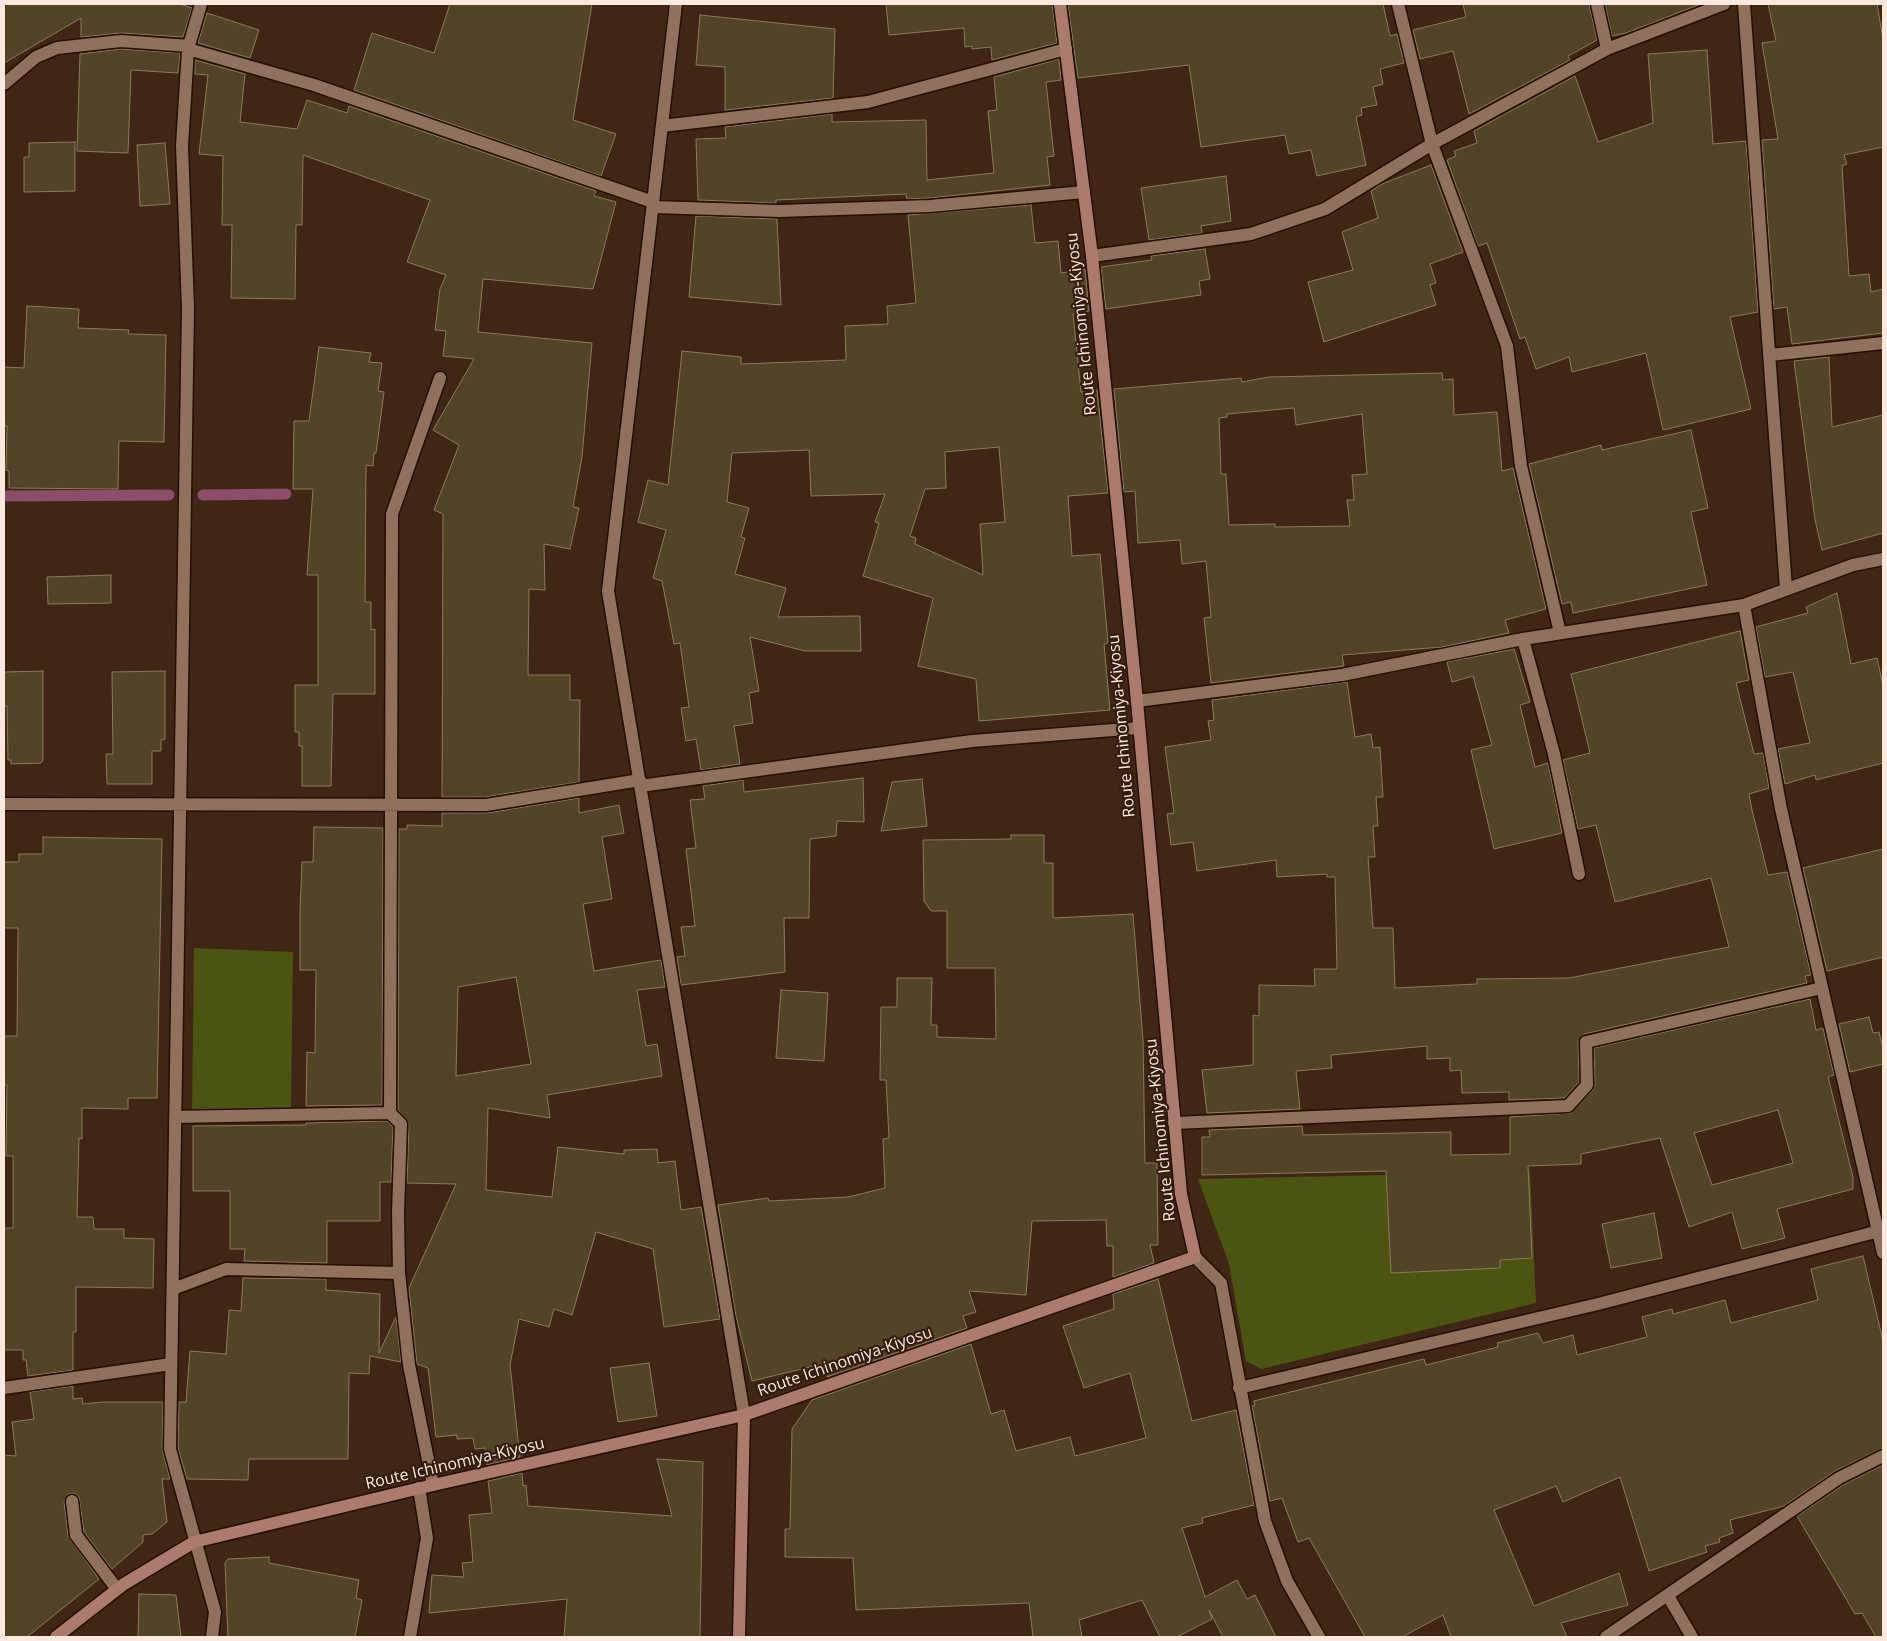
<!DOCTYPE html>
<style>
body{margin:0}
#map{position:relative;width:1887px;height:1641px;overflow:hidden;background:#402615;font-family:"Open Sans",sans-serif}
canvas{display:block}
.frame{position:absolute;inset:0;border:5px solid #fbe9de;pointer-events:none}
</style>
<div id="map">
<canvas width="1887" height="1641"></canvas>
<div class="frame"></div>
</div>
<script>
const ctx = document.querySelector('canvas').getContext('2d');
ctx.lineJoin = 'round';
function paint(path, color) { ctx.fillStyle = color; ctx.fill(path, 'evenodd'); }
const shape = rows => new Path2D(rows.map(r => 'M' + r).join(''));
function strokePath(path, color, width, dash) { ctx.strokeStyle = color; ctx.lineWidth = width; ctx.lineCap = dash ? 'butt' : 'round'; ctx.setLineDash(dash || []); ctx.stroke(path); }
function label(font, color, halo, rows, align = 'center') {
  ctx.font = font + ' "Open Sans",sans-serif'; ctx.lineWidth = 4.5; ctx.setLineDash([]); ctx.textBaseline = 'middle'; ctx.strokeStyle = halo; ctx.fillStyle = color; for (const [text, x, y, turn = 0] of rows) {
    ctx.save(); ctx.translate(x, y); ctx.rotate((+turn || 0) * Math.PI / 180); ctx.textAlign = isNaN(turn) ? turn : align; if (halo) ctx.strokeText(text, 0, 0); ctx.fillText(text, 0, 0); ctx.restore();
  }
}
const green = shape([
 [194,948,293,952,291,1108,192,1110],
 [1530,1172,1536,1303,1261,1369,1246,1361,1229,1264,1198,1179]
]);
const stream = shape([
 [203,495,286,494],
 [4,496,169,495]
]);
const building = shape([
 [4,4,180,4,192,8,183,37,121,33,81,37,81,18,4,63,4,4],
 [450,4,592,4,573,120,616,134,601,176,354,90,372,33,434,53,450,4],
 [886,4,1052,4,1057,43,992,60,991,47,972,49,972,46,965,47,964,28,889,35,886,4],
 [1068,4,1383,4,1390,36,1397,34,1404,63,1380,69,1383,84,1373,87,1377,105,1361,108,1362,115,1356,117,1366,165,1317,176,1311,150,1289,154,1285,135,1201,147,1189,65,1078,78,1068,4],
 [1463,4,1589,4,1597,40,1568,56,1570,60,1469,114,1453,51,1420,59,1413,30,1466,17,1463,4],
 [1605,4,1701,4,1626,33,1612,36,1605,4],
 [1768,4,1877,4,1883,39,1883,147,1844,155,1847,164,1842,166,1849,276,1869,274,1871,292,1883,289,1883,333,1792,344,1787,307,1774,309,1762,140,1778,139,1762,43,1776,41,1768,4],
 [207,13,259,30,250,58,198,43,207,13],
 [700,15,835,29,833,98,725,110,725,67,696,65,700,15],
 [121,49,180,53,178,73,131,70,128,153,77,151,80,54,121,49],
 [1707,50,1713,144,1746,141,1758,312,1730,317,1751,409,1663,430,1646,353,1572,372,1569,357,1536,369,1525,337,1520,339,1487,243,1478,246,1447,160,1456,156,1454,151,1477,143,1474,131,1575,76,1598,142,1653,123,1648,54,1707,50],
 [1059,59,1061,80,1046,82,1054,156,1047,157,1050,185,930,198,907,199,906,194,776,200,776,203,698,200,696,139,726,138,725,127,832,114,832,122,926,120,927,180,994,173,988,111,997,110,994,77,1059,59],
 [195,60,245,74,240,122,297,129,307,100,347,113,349,106,596,191,594,196,616,202,593,289,483,279,478,332,592,343,582,457,573,507,579,508,570,549,544,544,545,590,529,589,528,675,570,675,570,700,580,700,579,782,485,797,442,797,443,514,434,510,459,445,433,430,474,359,443,356,446,331,435,330,440,289,446,275,407,262,430,200,303,155,302,225,296,225,295,299,231,298,232,225,222,225,223,156,199,154,208,75,195,74,195,60],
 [75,142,75,191,24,192,24,157,29,157,29,143,75,142],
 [165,143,170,204,140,206,137,145,165,143],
 [1431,165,1463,252,1430,264,1436,283,1430,285,1436,305,1324,342,1308,282,1353,270,1342,232,1378,218,1371,191,1382,184,1431,165],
 [1226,176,1231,221,1201,226,1202,233,1149,240,1141,188,1226,176],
 [1031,205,1035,243,1058,241,1061,273,1085,269,1089,311,1073,314,1081,392,1097,390,1108,493,1068,496,1072,556,1100,554,1108,643,1104,644,1110,710,979,721,976,679,918,666,933,598,863,576,879,523,875,522,885,494,811,496,809,450,732,453,727,502,749,508,741,537,745,538,735,574,786,588,778,617,860,616,861,651,805,651,750,637,759,691,749,693,753,723,734,726,740,764,701,770,696,739,686,741,681,708,689,707,680,643,674,644,662,581,653,578,666,530,638,522,648,480,668,485,682,351,741,357,741,364,846,360,845,326,888,324,887,306,916,303,908,215,1031,205],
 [999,447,1005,522,980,524,983,575,915,544,916,538,910,536,925,489,946,488,945,452,999,447],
 [696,216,777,219,781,305,689,297,696,216],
 [1205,249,1210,279,1199,281,1201,295,1106,309,1101,267,1152,260,1151,256,1205,249],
 [27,306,79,309,78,328,129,330,128,334,166,335,164,442,119,441,118,489,9,488,9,471,6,470,7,426,4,426,4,367,24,368,27,306],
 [319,347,371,353,369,362,382,363,378,391,384,392,376,453,374,453,373,466,366,465,365,602,371,602,371,630,375,629,375,694,333,694,331,786,302,786,302,746,299,746,299,732,295,732,295,685,318,685,318,575,307,575,313,489,293,489,294,421,309,421,319,347],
 [1829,357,1832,427,1883,415,1883,533,1822,550,1815,520,1794,361,1829,357],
 [1442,373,1443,380,1453,379,1454,415,1497,412,1502,471,1513,468,1546,609,1505,620,1509,633,1442,647,1342,655,1344,666,1211,683,1204,618,1211,617,1206,561,1182,564,1180,540,1138,543,1135,491,1124,492,1114,389,1241,378,1242,382,1269,377,1442,373],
 [1294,408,1296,425,1362,414,1367,474,1352,475,1354,500,1347,500,1350,526,1275,527,1275,524,1229,525,1226,474,1221,474,1219,418,1227,417,1227,414,1294,408],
 [1691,430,1708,508,1691,512,1707,585,1573,613,1571,602,1562,604,1529,464,1601,445,1602,450,1691,430],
 [111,575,111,603,48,604,47,577,111,575],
 [1837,593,1851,664,1877,658,1883,686,1883,763,1816,780,1815,775,1785,784,1778,749,1810,743,1793,672,1765,677,1756,627,1808,613,1806,607,1837,593],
 [1740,631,1749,680,1736,683,1754,754,1763,753,1769,788,1749,794,1752,810,1768,875,1787,872,1811,975,1805,976,1807,983,1584,1034,1578,1042,1579,1082,1564,1098,1509,1100,1509,1092,1462,1093,1461,1070,1450,1071,1450,1058,1427,1059,1427,1046,1331,1055,1332,1068,1296,1071,1300,1109,1207,1113,1202,1070,1253,1065,1253,1015,1259,1016,1259,985,1315,986,1314,969,1337,969,1335,877,1327,877,1327,874,1277,877,1276,860,1197,871,1193,842,1171,845,1167,814,1174,813,1165,747,1211,740,1208,721,1214,720,1212,700,1347,682,1355,737,1371,734,1373,748,1380,747,1383,797,1376,797,1378,826,1373,826,1375,857,1368,857,1373,928,1393,928,1395,988,1477,984,1477,979,1569,978,1729,947,1711,878,1615,902,1596,825,1578,829,1563,760,1590,753,1571,674,1740,631],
 [1514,649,1530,702,1520,705,1535,767,1548,763,1562,833,1494,849,1471,750,1492,745,1473,676,1452,682,1447,662,1514,649],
 [43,671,43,760,41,763,11,764,11,760,8,760,7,706,4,706,4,672,43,671],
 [165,671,165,739,161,740,161,751,152,751,152,784,107,784,106,754,113,754,112,672,165,671],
 [863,778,864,822,837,821,836,836,810,839,809,918,784,918,785,972,681,985,677,957,685,956,681,927,695,926,686,849,696,848,690,800,705,799,703,786,743,780,744,792,863,778],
 [922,779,927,826,881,831,892,782,922,779],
 [579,798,579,813,619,805,624,833,602,837,612,899,583,904,594,971,661,960,665,987,637,990,646,1046,657,1044,662,1076,547,1095,550,1118,488,1108,486,1190,552,1197,558,1147,624,1154,624,1150,657,1149,658,1163,675,1161,681,1210,701,1207,720,1319,664,1327,653,1249,596,1232,572,1315,554,1309,549,1327,519,1319,510,1365,520,1457,487,1465,485,1448,475,1449,473,1438,457,1439,457,1435,436,1437,428,1368,417,1364,409,1288,456,1184,407,1183,409,1124,398,1110,399,829,407,829,407,825,442,826,442,813,487,813,579,798],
 [516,977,531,1064,456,1076,458,987,516,977],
 [314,827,383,828,382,1105,306,1106,307,1052,315,1053,316,970,300,970,300,911,302,862,313,862,314,827],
 [1011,835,1044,835,1044,863,1053,863,1053,918,1133,914,1143,1040,1145,1163,1157,1163,1158,1245,1150,1245,1154,1263,1113,1277,1113,1246,1107,1246,1106,1220,1032,1221,1026,1295,969,1291,976,1312,963,1316,967,1328,827,1377,839,1360,752,1381,736,1316,718,1205,768,1198,769,1201,848,1197,885,1188,883,1139,889,1138,886,1080,880,1080,881,1007,897,1007,897,978,932,978,931,1025,937,1025,937,1037,996,1039,995,968,947,968,947,911,931,911,924,901,923,840,1011,839,1011,835],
 [43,837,162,839,157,1098,128,1098,128,1109,82,1108,82,1139,79,1138,77,1217,93,1217,94,1229,124,1229,124,1238,154,1239,153,1288,76,1287,76,1332,73,1332,73,1370,28,1376,26,1360,23,1360,23,1350,4,1350,4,1228,13,1228,13,1156,6,1156,7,1085,4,1085,4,1036,17,1036,18,928,4,928,4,862,19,862,19,854,43,854,43,837],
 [1883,849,1883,957,1827,971,1803,868,1883,849],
 [781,990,828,993,824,1061,776,1058,781,990],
 [1810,999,1816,1030,1823,1028,1834,1075,1828,1077,1853,1177,1853,1189,1777,1209,1785,1238,1742,1249,1732,1212,1689,1227,1660,1138,1581,1154,1581,1164,1528,1166,1532,1258,1500,1260,1500,1268,1391,1273,1386,1171,1202,1175,1202,1137,1210,1137,1209,1130,1302,1126,1303,1135,1451,1132,1451,1155,1510,1154,1510,1117,1571,1113,1593,1090,1595,1085,1594,1048,1810,999],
 [1778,1110,1793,1163,1712,1185,1694,1133,1778,1110],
 [1869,1017,1873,1033,1879,1032,1883,1049,1883,1064,1850,1072,1839,1024,1869,1017],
 [387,1121,393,1127,391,1182,380,1182,380,1221,327,1221,327,1263,244,1261,245,1249,230,1249,230,1191,193,1191,193,1126,306,1125,306,1123,387,1121],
 [1654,1213,1662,1258,1611,1268,1602,1224,1654,1213],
 [1863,1256,1883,1341,1883,1448,1835,1471,1784,1506,1730,1520,1733,1533,1719,1538,1720,1542,1705,1546,1707,1552,1649,1571,1620,1477,1563,1502,1556,1486,1494,1510,1534,1606,1619,1573,1628,1605,1561,1623,1567,1637,1451,1637,1443,1615,1402,1637,1365,1637,1309,1538,1298,1542,1282,1498,1270,1501,1252,1406,1255,1405,1254,1401,1424,1359,1426,1365,1498,1347,1497,1343,1538,1333,1543,1343,1573,1335,1577,1355,1647,1337,1642,1317,1672,1309,1673,1314,1725,1300,1731,1323,1818,1300,1811,1269,1863,1256],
 [243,1278,326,1279,326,1290,380,1294,379,1353,396,1317,401,1362,370,1356,369,1374,349,1373,348,1459,249,1459,248,1480,187,1479,178,1448,179,1402,186,1402,190,1351,226,1354,229,1310,241,1311,243,1278],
 [1158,1279,1192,1421,1236,1410,1254,1505,1202,1518,1203,1523,1182,1528,1205,1597,1237,1580,1247,1599,1255,1595,1276,1637,1223,1637,1209,1610,1212,1619,1177,1637,1160,1637,1142,1600,1079,1620,1082,1637,1033,1637,1029,1603,856,1610,853,1558,785,1557,785,1529,790,1529,792,1429,812,1400,971,1344,991,1414,1004,1410,1016,1451,1070,1437,1075,1456,1146,1438,1130,1373,1084,1388,1063,1326,1114,1309,1113,1294,1158,1279],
 [649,1363,657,1416,618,1422,610,1368,649,1363],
 [73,1386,73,1399,82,1398,83,1404,103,1402,163,1402,162,1449,170,1479,162,1479,167,1522,152,1534,143,1535,143,1542,112,1569,84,1532,79,1497,75,1493,68,1494,64,1502,68,1536,99,1579,27,1637,4,1637,4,1455,16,1456,12,1422,34,1419,30,1392,73,1386],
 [657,1459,703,1462,700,1637,564,1637,567,1599,429,1613,432,1575,464,1577,462,1563,473,1562,469,1515,492,1513,488,1481,522,1473,523,1486,526,1485,528,1506,672,1516,657,1459],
 [1883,1465,1883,1637,1876,1637,1862,1613,1855,1614,1797,1516,1843,1485,1883,1465],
 [269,1557,269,1563,359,1580,356,1598,362,1600,355,1637,228,1637,225,1563,228,1559,269,1557],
 [139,1594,176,1595,181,1637,138,1637,139,1594]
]);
const lane = shape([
 [1523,639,1554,754,1579,874],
 [72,1501,76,1535,117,1589]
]);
const street = shape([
 [201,4,188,49,182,146,188,308,170,1449,215,1612,212,1637],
 [676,4,608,591,744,1415],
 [1398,4,1432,144,1507,346,1521,466,1560,633],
 [1597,4,1607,49],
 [1744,4,1786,589],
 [188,49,314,85,653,202],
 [4,84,36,57,57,48,121,41,189,46],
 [662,126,868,102,1066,49],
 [653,207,779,211,930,206,1084,192],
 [1092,256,1251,234,1325,209,1432,144,1607,49,1724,4],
 [1770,355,1883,343],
 [1744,605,1781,809,1883,1253],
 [1137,701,1342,675,1523,639,1744,605,1853,565,1883,559],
 [640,786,972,741,1139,728],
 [4,804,486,805,640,780],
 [175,1117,390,1113],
 [1174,1123,1568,1106,1587,1085,1586,1042,1822,988],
 [1195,1257,1221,1283,1265,1521,1287,1581,1319,1637],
 [173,1289,226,1269,399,1273],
 [4,1388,171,1364],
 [1239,1388,1598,1304,1883,1230],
 [433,1485,409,1365,399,1273,398,1213,401,1124,390,1113,392,514,440,378],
 [1668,1596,1692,1637],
 [410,1637,427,1538,419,1488],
 [1606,1637,1839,1478,1883,1456]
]);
const secondary = shape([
 [56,1637,124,1584,194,1542,433,1485,744,1415,1195,1257,1181,1194,1137,701,1092,256,1060,4],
 [739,1637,744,1415]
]);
const streetNames = [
 ["Route Ichinomiya-Kiyosu",1082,324,-96],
 ["Route Ichinomiya-Kiyosu",1122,726,-95],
 ["Route Ichinomiya-Kiyosu",1161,1130,-96],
 ["Route Ichinomiya-Kiyosu",845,1362,-19],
 ["Route Ichinomiya-Kiyosu",455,1464,-13]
];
paint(green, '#4c5412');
strokePath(stream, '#8b4d6a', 11);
paint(building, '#524426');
strokePath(building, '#8a7b5b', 1);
strokePath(lane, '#260e00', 15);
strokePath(street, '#260e00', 15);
strokePath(secondary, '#260e00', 15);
strokePath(lane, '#90715d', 12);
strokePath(street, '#90715d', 12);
strokePath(secondary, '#ab7c6d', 12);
label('16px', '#fbe9de', '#361c0b', streetNames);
</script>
